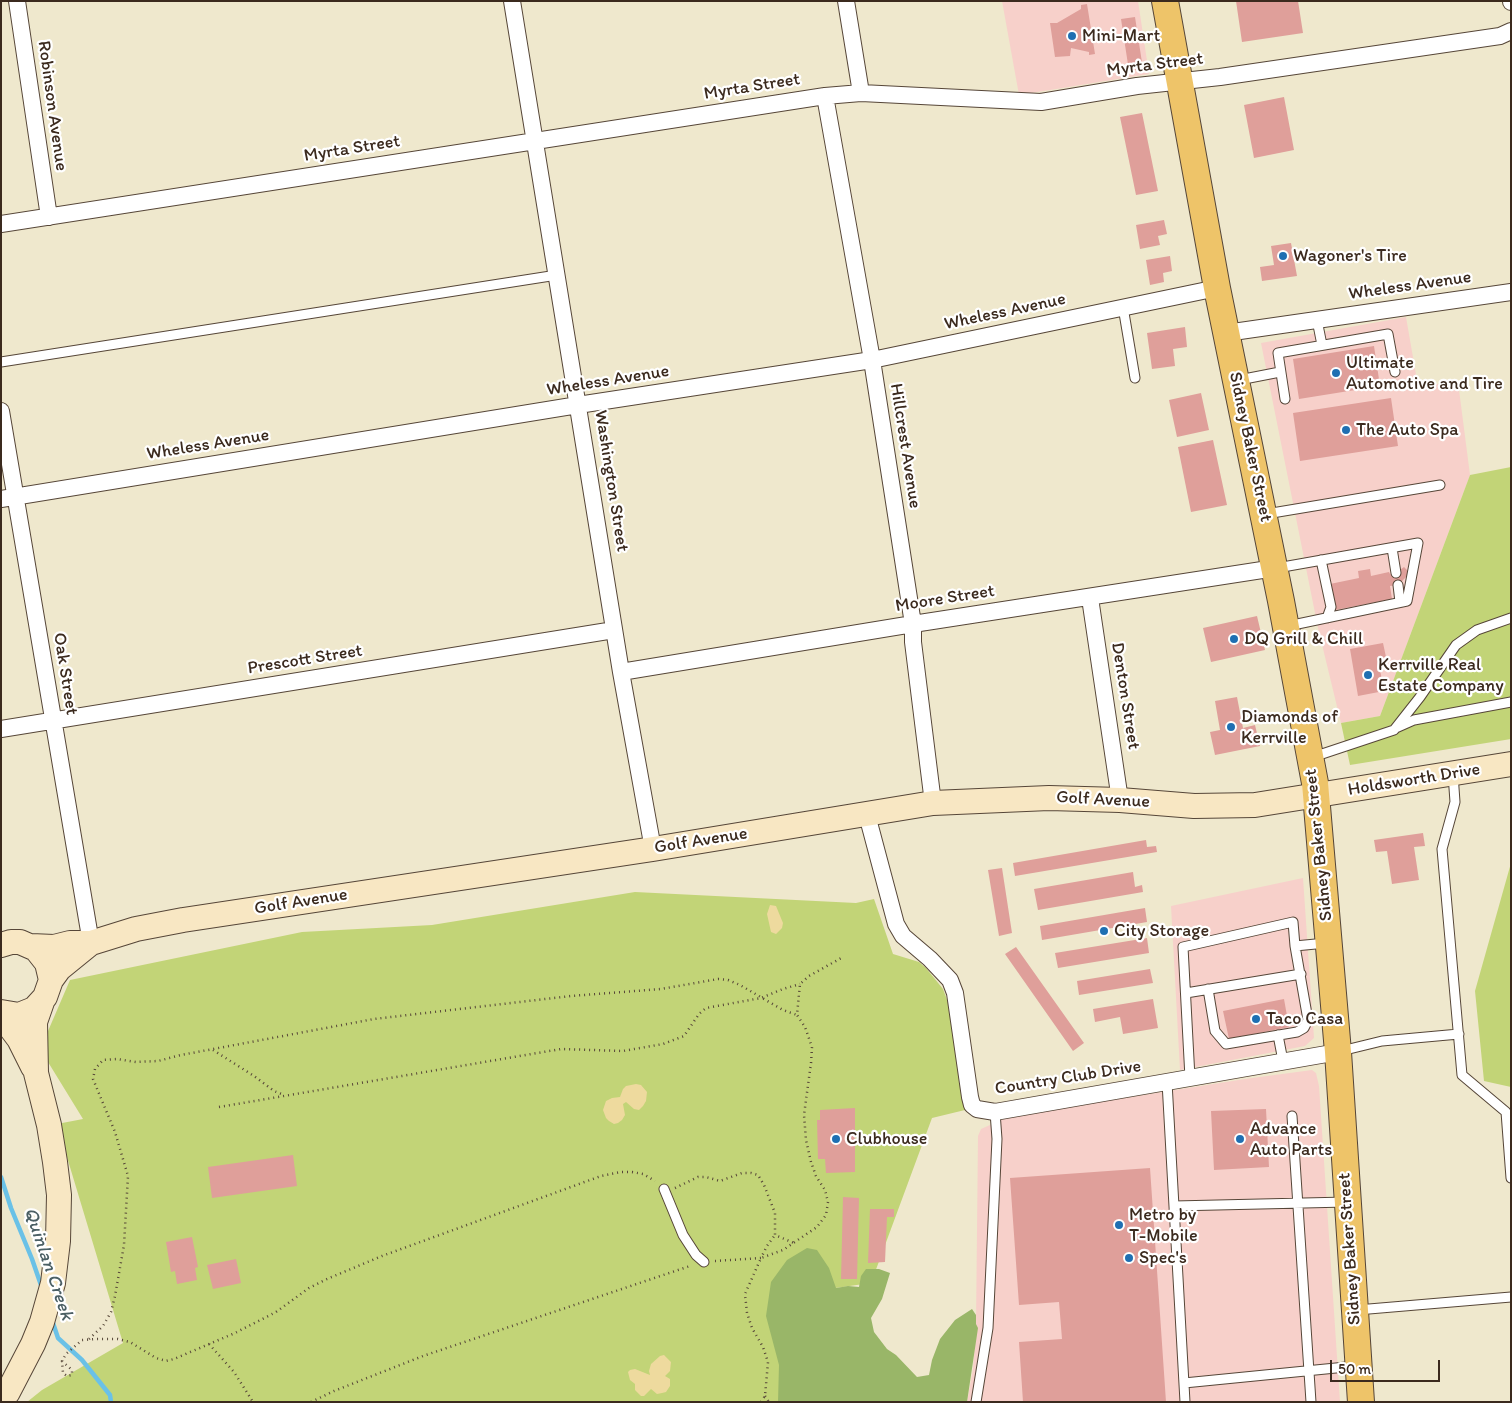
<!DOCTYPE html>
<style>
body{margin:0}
#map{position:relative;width:1512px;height:1403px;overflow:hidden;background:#efe8cd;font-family:Itim,sans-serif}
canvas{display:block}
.frame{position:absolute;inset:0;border:2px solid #3b2a1e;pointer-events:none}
.scale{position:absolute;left:1330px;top:1360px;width:110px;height:22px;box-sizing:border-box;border:2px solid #3b2a1e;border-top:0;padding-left:6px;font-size:15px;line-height:18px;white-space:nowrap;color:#3b2a1e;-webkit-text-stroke:4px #fff;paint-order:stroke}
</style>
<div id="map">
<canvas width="1512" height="1403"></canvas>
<div class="frame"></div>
<div class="scale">50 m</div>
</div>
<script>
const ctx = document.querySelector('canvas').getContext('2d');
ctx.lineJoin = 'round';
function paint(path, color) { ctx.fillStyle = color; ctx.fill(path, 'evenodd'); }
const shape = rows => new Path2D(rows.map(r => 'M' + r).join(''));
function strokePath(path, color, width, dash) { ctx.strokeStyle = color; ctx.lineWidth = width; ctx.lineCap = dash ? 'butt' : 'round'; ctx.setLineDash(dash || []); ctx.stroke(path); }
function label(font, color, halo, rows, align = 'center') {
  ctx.font = font + ' Itim,sans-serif'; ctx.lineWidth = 4.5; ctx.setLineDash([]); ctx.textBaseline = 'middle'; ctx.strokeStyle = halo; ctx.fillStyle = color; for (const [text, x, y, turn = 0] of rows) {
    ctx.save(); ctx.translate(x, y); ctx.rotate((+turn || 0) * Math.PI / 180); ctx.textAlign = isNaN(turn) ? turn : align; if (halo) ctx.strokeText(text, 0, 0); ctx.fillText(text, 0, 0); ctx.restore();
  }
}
const built = shape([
 [1002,1,1138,1,1149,74,1019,95],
 [1406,317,1418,386,1458,382,1470,475,1380,716,1341,723,1318,628,1261,343],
 [1303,878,1314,1038,1305,1046,1180,1070,1171,906],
 [1312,1070,1316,1073,1319,1086,1340,1402,967,1402,973,1369,976,1324,978,1136,981,1129,1010,1116,1245,1079]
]);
const green = shape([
 [1511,467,1511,739,1350,765,1341,723,1380,716,1470,475],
 [1511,863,1511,1087,1484,1081,1475,991],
 [635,892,856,903,874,899,893,954,919,962,926,968,943,989,949,1005,965,1110,932,1118,871,1283,771,1297,790,1402,27,1402,42,1390,123,1343,57,1124,83,1119,48,1062,45,1038,70,980,302,932,432,925]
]);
const forest = shape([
 [807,1248,817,1250,829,1268,836,1288,848,1286,859,1287,861,1276,866,1269,879,1269,890,1273,882,1299,871,1318,874,1332,887,1349,896,1355,917,1377,929,1375,932,1360,940,1339,955,1320,972,1309,976,1315,976,1324,978,1328,967,1402,778,1402,779,1365,766,1316,771,1282,787,1260]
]);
const sand = shape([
 [770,905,776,906,783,923,782,928,776,934,771,932,767,914],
 [636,1084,641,1085,647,1092,646,1101,643,1106,639,1110,634,1109,626,1102,623,1104,625,1115,622,1120,618,1123,614,1124,609,1121,606,1118,603,1110,606,1101,612,1098,620,1097,623,1089,626,1086],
 [664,1355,671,1362,670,1371,665,1376,670,1379,670,1386,666,1392,662,1393,657,1394,651,1389,644,1396,641,1396,635,1390,635,1384,630,1380,628,1372,630,1370,635,1369,650,1375,649,1371,651,1364,660,1356]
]);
const stream = shape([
 [1,1177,11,1208,32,1259,42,1288],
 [52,1320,58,1338,82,1360,110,1395,111,1402]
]);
const building = shape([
 [1236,1,1298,1,1303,33,1242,42],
 [1087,4,1095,54,1089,55,1089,52,1071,48,1070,56,1055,57,1050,23,1057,23,1081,9,1081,5],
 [1135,17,1143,69,1129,71,1121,19],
 [1284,97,1294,150,1254,158,1244,105],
 [1142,113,1158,191,1136,195,1120,117],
 [1164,220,1167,234,1158,236,1160,245,1140,249,1136,225],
 [1291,243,1297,276,1262,281,1260,267,1274,265,1271,246],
 [1170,256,1172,271,1163,273,1164,282,1150,285,1146,260],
 [1185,327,1187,347,1173,349,1175,366,1152,369,1147,333],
 [1374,346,1380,386,1299,399,1293,359],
 [1201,393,1209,430,1177,437,1169,400],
 [1391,398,1398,446,1300,461,1293,413],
 [1213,440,1227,505,1191,512,1178,447],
 [1404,567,1410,573,1398,585,1390,586,1392,599,1335,610,1330,584,1359,578,1358,571,1370,569,1371,576,1389,572,1390,574,1396,573],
 [1257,616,1265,650,1211,662,1203,628],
 [1383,643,1386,657,1378,659,1384,691,1358,696,1350,649],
 [1237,697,1243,728,1255,725,1260,746,1215,755,1210,732,1220,730,1215,701],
 [1423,833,1425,846,1414,847,1419,880,1392,884,1387,851,1376,852,1374,840],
 [1146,840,1147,847,1156,846,1157,852,1015,876,1013,863],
 [1002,868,1012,933,999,936,988,870],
 [1133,872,1135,887,1142,885,1143,892,1038,910,1034,889],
 [1145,908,1147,922,1042,940,1040,926],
 [1147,938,1149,953,1058,968,1055,953],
 [1016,947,1084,1043,1073,1051,1005,954],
 [1150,969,1153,983,1079,995,1077,981],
 [1153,999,1158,1028,1123,1034,1120,1017,1095,1022,1093,1009],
 [1284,999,1289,1027,1229,1039,1223,1011],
 [855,1108,855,1172,826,1173,825,1159,818,1159,817,1120,820,1120,820,1110],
 [1266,1109,1269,1167,1214,1170,1211,1111],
 [293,1155,297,1186,212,1198,208,1167],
 [1150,1168,1166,1402,1023,1402,1019,1342,1062,1339,1059,1302,1019,1305,1010,1178],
 [843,1197,859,1198,857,1279,841,1279],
 [870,1209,894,1209,894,1217,887,1217,885,1262,868,1263],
 [192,1237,198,1267,195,1268,197,1280,177,1284,175,1271,171,1272,166,1242],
 [236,1259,241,1283,213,1289,207,1265]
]);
const path = shape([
 [213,1050,254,1076,274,1091,284,1095],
 [219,1107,561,1049,623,1051,663,1044,684,1036,699,1014,706,1008,761,998,783,989,800,984],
 [675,1188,698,1177,706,1177,720,1181,742,1173,751,1173,758,1175,764,1185,775,1213,775,1235,794,1243],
 [715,1261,761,1258,767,1246,775,1235],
 [89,1339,103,1326,111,1312,115,1296,124,1245,128,1176,115,1132,93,1079,95,1069,103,1060,117,1059,136,1062,158,1061,181,1055,374,1019,571,996,661,989,718,979,728,980,740,985,783,1010,797,1015],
 [209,1344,234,1372,253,1402],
 [62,1361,72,1370,72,1375,67,1376,63,1373,62,1361,66,1354,82,1340,98,1339,118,1339,130,1342,156,1358,166,1361,174,1359,235,1333,276,1312,309,1288,327,1279,382,1256,601,1176,621,1172,632,1172,643,1174,655,1181],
 [765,1396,769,1402],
 [311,1402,334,1391,423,1356,690,1266],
 [761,1402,765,1396,768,1362,763,1347,752,1328,747,1313,745,1294,761,1258,783,1250,817,1227,826,1215,828,1202,825,1190,816,1176,811,1162,806,1140,804,1115,811,1063,812,1047,805,1027,797,1015,800,984,809,976,843,957]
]);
const service = shape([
 [1123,307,1135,378],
 [1317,320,1322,345],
 [1,362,557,275],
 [1239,380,1280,372],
 [1285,399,1278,353,1388,334,1395,372],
 [1266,514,1440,485],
 [1392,548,1396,573],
 [1321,560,1331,607,1327,618],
 [1277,568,1418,543,1407,601,1288,626],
 [1398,585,1400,602],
 [1396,728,1414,720,1511,702],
 [1313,757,1394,730,1420,697,1456,645,1477,630,1511,618],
 [1453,774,1455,802,1442,849,1462,1075,1506,1112,1511,1178],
 [1295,946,1326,943],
 [1186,993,1301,974],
 [1278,1035,1283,1061],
 [1341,1051,1382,1041,1459,1034],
 [1190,1078,1183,947,1293,922,1295,946,1308,1020,1304,1028,1297,1032,1226,1044,1215,1031,1208,989],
 [1167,1082,1185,1402],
 [1292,1116,1311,1402],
 [664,1189,683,1235,696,1255,704,1262],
 [1174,1206,1347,1202],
 [1357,1310,1511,1297],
 [1184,1383,1356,1366],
 [976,1402,988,1328,997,1139,995,1112]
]);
const minor = shape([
 [17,1,49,217],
 [512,1,621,672,653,849],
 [846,1,861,93],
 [1511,1,1511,2],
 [825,96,872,360,913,624,913,642,933,803],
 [1,224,825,96,861,93,1041,102,1137,86,1220,77,1500,36,1511,31],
 [1226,333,1511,292],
 [1,411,91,943],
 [1,499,578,405,872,360,1217,288],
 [1090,598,1120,800],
 [621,672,913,624,1275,568],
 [1,729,614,630],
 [867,815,896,924,903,936,930,959,950,980,955,993,970,1097,972,1105,977,1109,995,1112,1338,1052]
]);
const secondary = shape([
 [1,945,11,942,20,942,36,949,47,963,51,980,45,997,34,1009,19,1015,1,1012],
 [31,946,54,947,70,943,91,943,136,929,183,920,653,849,933,803,1049,798,1120,800,1194,806,1255,805,1511,764],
 [51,980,59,969,91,943],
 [1,1015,19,1039,33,1067],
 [1,1402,8,1392,33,1344,42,1322,53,1283,58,1241,59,1195,55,1162,49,1125,36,1073,35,1022,42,1002]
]);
const primary = shape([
 [1165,1,1217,288,1281,601,1315,783,1338,1052,1361,1402]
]);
const markers = [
 [1072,36,5,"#1f6fb2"],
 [1283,256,5,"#1f6fb2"],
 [1336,373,5,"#1f6fb2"],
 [1346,430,5,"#1f6fb2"],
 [1234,639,5,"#1f6fb2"],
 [1368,675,5,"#1f6fb2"],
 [1231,727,5,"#1f6fb2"],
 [1104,931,5,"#1f6fb2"],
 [1256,1019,5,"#1f6fb2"],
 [836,1139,5,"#1f6fb2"],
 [1240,1139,5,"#1f6fb2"],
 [1119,1225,5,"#1f6fb2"],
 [1129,1258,5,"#1f6fb2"]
];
const poiNames = [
 ["Mini-Mart",1082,36],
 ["Wagoner's Tire",1293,256],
 ["Ultimate",1346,363],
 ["Automotive and Tire",1346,384],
 ["The Auto Spa",1356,430],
 ["DQ Grill & Chill",1244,639],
 ["Kerrville Real",1378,665],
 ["Estate Company",1378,686],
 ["Diamonds of",1241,717],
 ["Kerrville",1241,738],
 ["City Storage",1114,931],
 ["Taco Casa",1266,1019],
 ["Advance",1250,1129],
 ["Auto Parts",1250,1150],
 ["Clubhouse",846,1139],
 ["Metro by",1129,1215],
 ["T-Mobile",1129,1236],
 ["Spec's",1139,1258]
];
const streetNames = [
 ["Myrta Street",1155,65,-7],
 ["Myrta Street",752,87,-9],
 ["Robinson Avenue",52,106,82],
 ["Myrta Street",352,149,-9],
 ["Wheless Avenue",1410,286,-8],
 ["Wheless Avenue",1005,312,-12],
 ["Wheless Avenue",608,381,-9],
 ["Wheless Avenue",208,445,-9],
 ["Hillcrest Avenue",905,446,81],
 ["Sidney Baker Street",1250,447,78],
 ["Washington Street",611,481,81],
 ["Moore Street",945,599,-9],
 ["Prescott Street",305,660,-9],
 ["Oak Street",65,674,81],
 ["Denton Street",1125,696,81],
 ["Holdsworth Drive",1414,780,-9],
 ["Golf Avenue",1103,800,3],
 ["Golf Avenue",701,841,-9],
 ["Sidney Baker Street",1319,845,-96],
 ["Golf Avenue",301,902,-9],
 ["Country Club Drive",1068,1078,-9],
 ["Sidney Baker Street",1350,1249,-94]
];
const waterNames = [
 ["Quinlan Creek",48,1264,71]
];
paint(built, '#f7d0ca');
paint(green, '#c2d477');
paint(forest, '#99b668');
paint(sand, '#eeda9e');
strokePath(stream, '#6ac1e7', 4.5);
paint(building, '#df9f9a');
strokePath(service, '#564638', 11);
strokePath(minor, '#564638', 18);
strokePath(secondary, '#564638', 26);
strokePath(primary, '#564638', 28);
strokePath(path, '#564638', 2.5, [1, 4]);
strokePath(service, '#fff', 9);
strokePath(minor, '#fff', 16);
strokePath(secondary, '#f8e7c3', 24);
strokePath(primary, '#eec469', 26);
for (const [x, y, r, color] of markers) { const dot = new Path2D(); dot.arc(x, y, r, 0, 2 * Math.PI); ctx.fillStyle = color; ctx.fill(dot); strokePath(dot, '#fff', 2); }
label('18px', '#3b2a1e', '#fff', poiNames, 'left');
label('18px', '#3b2a1e', '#fff', streetNames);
label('italic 19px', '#4b5f64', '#fff', waterNames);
</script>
